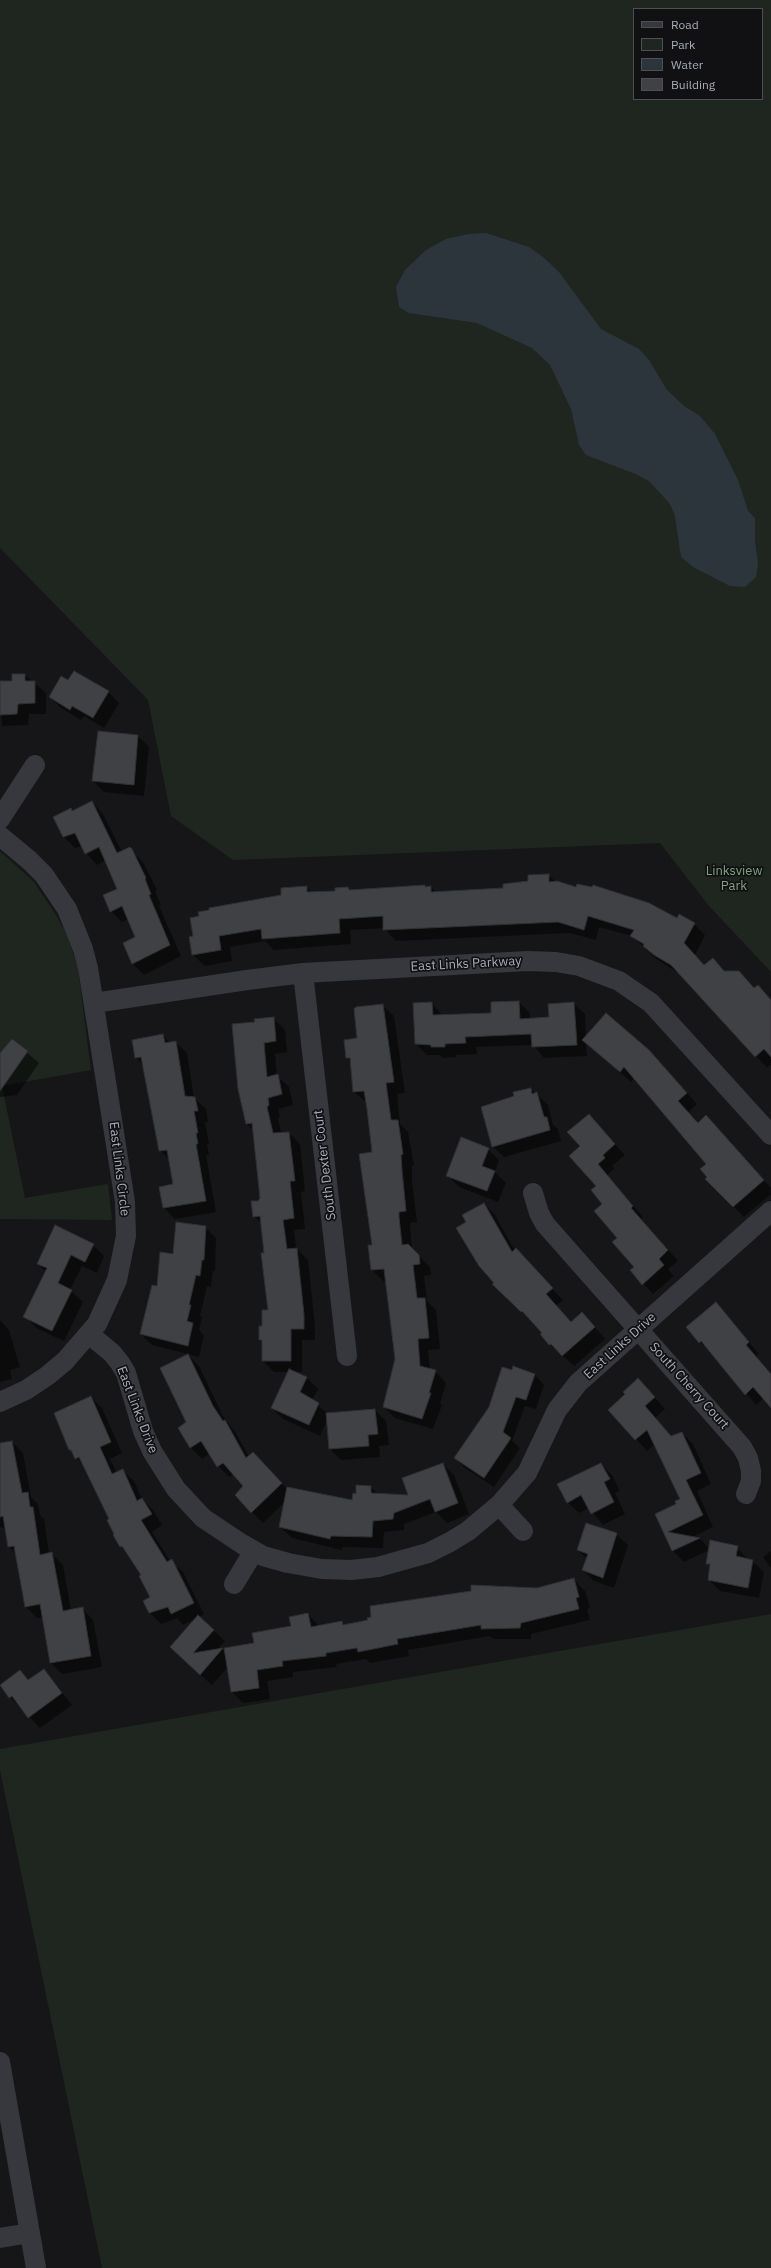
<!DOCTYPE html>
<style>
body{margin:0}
#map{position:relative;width:771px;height:2268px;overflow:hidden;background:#161618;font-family:"IBM Plex Sans",sans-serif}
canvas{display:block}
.legend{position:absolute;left:633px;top:8px;width:130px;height:92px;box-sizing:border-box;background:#111113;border:1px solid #4d4f55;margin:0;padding:5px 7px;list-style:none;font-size:12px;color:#a8adb8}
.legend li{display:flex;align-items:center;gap:8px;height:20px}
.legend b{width:20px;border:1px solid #4d4f55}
</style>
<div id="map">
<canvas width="771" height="2268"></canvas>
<ul class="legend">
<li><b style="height:5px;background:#37383d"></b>Road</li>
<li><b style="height:11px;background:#1e261f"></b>Park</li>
<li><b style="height:11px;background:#2c353c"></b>Water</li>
<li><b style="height:11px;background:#404145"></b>Building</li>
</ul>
</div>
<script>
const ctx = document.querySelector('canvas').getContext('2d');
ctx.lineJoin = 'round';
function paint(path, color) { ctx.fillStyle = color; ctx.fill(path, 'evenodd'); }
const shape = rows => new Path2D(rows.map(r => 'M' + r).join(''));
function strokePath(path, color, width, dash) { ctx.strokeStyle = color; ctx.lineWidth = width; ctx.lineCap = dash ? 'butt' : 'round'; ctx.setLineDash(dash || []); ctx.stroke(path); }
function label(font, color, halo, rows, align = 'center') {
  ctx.font = font + ' "IBM Plex Sans",sans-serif'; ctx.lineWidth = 3.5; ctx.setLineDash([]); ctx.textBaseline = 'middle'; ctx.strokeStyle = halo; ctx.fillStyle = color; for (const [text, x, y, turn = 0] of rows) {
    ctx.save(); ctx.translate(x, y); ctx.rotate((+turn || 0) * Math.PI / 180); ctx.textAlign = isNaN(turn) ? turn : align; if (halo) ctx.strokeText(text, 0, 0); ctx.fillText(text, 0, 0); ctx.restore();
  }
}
const green = shape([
 [0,0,771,0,771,972,709,906,660,843,233,860,171,816,148,700,0,548],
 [634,9,762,9,762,99,634,99],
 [0,851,34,882,56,915,67,935,78,968,91,1070,2,1086,25,1198,108,1184,112,1220,0,1219],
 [771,1614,771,2268,102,2268,0,1770,0,1749]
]);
const water = shape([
 [486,233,529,247,543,257,559,272,601,329,639,349,649,360,667,390,684,406,700,416,715,434,738,480,748,511,755,518,755,541,758,564,756,577,745,587,730,586,693,567,681,557,675,516,670,504,650,482,638,475,586,455,579,445,571,409,550,365,532,348,477,323,409,313,399,307,396,287,405,270,426,250,446,239,468,234]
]);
const shadow = shape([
 [25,675,46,693,46,714,29,714,28,725,2,726,0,682,13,682],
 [68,682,108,692,119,703,104,728,84,716,81,720,61,708,50,697],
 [138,736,149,747,144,796,104,792,93,781],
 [92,802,103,814,122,852,130,849,143,862,157,890,155,891,161,905,159,906,181,956,144,975,133,964,124,944,137,937,129,919,122,922,111,911,118,889,106,860,97,865,86,853,82,846,75,848,64,837,54,818],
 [548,875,556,882,694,924,705,935,695,955,705,966,713,959,725,972,755,989,758,986,771,1000,771,1064,767,1068,681,975,655,958,632,936,599,927,596,940,570,933,396,941,384,928,350,930,351,944,274,950,265,941,230,947,232,961,205,966,193,955,190,937,282,895,307,887,312,893,336,891,348,888,350,890,424,886,431,887,437,893,504,889],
 [519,1002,530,1013,530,1019,550,1018,573,1003,585,1014,586,1037,659,1062,697,1104,688,1112,699,1123,716,1127,771,1188,771,1194,744,1217,707,1179,707,1164,635,1077,631,1082,586,1043,587,1056,544,1058,533,1045,476,1047,477,1054,456,1055,456,1057,443,1058,440,1055,427,1055,416,1044,432,1003,443,1016,492,1014],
 [382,1005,394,1016,405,1093,397,1094,400,1124,408,1132,414,1165,412,1166,412,1182,417,1222,410,1223,412,1250,430,1267,431,1275,424,1276,427,1301,436,1310,440,1349,428,1350,430,1370,435,1371,446,1383,440,1404,442,1405,433,1429,395,1418,384,1407,396,1360,387,1281,383,1281,372,1270,369,1246,373,1246,373,1153,367,1103,354,1092,351,1062,347,1058],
 [273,1018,285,1030,287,1052,275,1054,277,1076,289,1087,293,1105,278,1109,280,1117,278,1118,281,1133,289,1133,300,1144,305,1191,301,1192,305,1229,294,1230,296,1248,308,1260,315,1327,315,1340,302,1340,302,1372,293,1372,307,1378,318,1389,312,1400,328,1414,375,1410,386,1421,389,1445,379,1446,380,1457,341,1460,330,1449,327,1420,320,1436,283,1419,272,1408,288,1372,274,1372,263,1361,263,1342,260,1340,269,1311,262,1224,254,1216,261,1198,254,1131,247,1124,256,1023],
 [163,1035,170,1043,175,1042,187,1053,194,1098,206,1109,208,1122,205,1122,209,1144,207,1144,209,1155,206,1155,216,1212,175,1219,164,1208,174,1185,169,1159,160,1150,144,1066,136,1058,133,1040],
 [12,1040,39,1063,17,1095,0,1097,0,1055],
 [531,1089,548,1105,553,1125,558,1129,561,1141,504,1157,492,1146,515,1097],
 [589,1115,625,1155,612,1166,615,1168,607,1175,643,1217,641,1219,678,1261,668,1269,674,1276,653,1294,631,1270,635,1267,618,1238,581,1146],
 [488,1149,499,1160,495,1172,506,1183,498,1202,459,1187,447,1175],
 [484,1204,495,1215,515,1251,563,1300,556,1306,572,1323,593,1325,605,1339,574,1366,550,1344,543,1333,517,1306,515,1307,504,1296,480,1266,467,1223],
 [205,1227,216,1238,215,1271,213,1271,211,1287,207,1286,200,1316,202,1317,199,1330,204,1335,199,1357,152,1345,141,1334,158,1287,174,1255],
 [93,1245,104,1256,97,1273,82,1266,70,1290,83,1302,64,1341,36,1328,25,1316,46,1272,38,1264],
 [716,1304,759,1354,756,1356,771,1373,771,1406,764,1398,756,1405,712,1353,700,1342],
 [0,1320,9,1330,20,1367,10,1370,12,1379,0,1382],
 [188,1355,199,1366,224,1418,236,1433,249,1457,264,1465,288,1490,353,1501,357,1495,371,1487,379,1495,409,1496,443,1464,454,1475,469,1514,447,1523,436,1512,404,1524,404,1530,384,1532,383,1548,342,1547,342,1550,292,1538,280,1527,285,1502,263,1523,252,1512,245,1486,234,1474,229,1477,218,1466,210,1453,202,1459,190,1447,188,1423],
 [514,1368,535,1375,544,1385,536,1409,525,1406,512,1441,520,1448,494,1487,465,1468,455,1458],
 [649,1391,665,1409,655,1418,672,1437,682,1433,693,1444,711,1484,697,1491,713,1527,691,1538,700,1539,710,1549,737,1547,748,1560,752,1561,764,1572,759,1598,720,1591,709,1580,711,1567,707,1563,709,1550,684,1562,673,1551,657,1514,678,1504,682,1500,655,1444,647,1451,610,1410],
 [91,1397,102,1408,122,1453,110,1459,117,1473,122,1470,134,1481,142,1499,153,1510,162,1525,152,1532,170,1561,183,1572,204,1614,199,1617,225,1641,217,1650,223,1649,225,1652,255,1644,292,1627,308,1614,319,1626,342,1622,345,1626,537,1590,574,1580,585,1591,590,1608,587,1609,590,1620,531,1634,531,1639,493,1639,490,1636,408,1650,409,1656,370,1663,366,1659,336,1664,337,1667,293,1672,293,1677,267,1681,270,1699,243,1703,232,1692,228,1667,212,1685,182,1658,197,1618,183,1625,177,1618,161,1624,150,1613,152,1597,143,1575,130,1555,121,1546,86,1468,70,1450],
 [12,1442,23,1453,31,1497,38,1504,40,1515,44,1519,49,1554,52,1554,63,1565,71,1610,82,1608,93,1620,102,1667,62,1674,51,1663,44,1617,37,1618,26,1607,17,1554,9,1547,6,1529,0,1527,0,1444],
 [601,1464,612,1475,620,1491,615,1493,625,1514,603,1525,589,1508,579,1513,567,1502],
 [616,1534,628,1545,614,1588,594,1581,583,1570,587,1559,578,1550],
 [771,1551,771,1568,763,1557],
 [44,1670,72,1705,40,1728,10,1697,20,1671,30,1681]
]);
const building = shape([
 [74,671,109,691,93,718,72,706,70,710,49,697,61,676,68,680,74,671],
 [12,674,25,674,25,681,35,681,35,703,18,704,17,714,0,715,0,681,12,681,12,674],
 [98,731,138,735,134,785,92,781,98,731],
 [92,801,117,853,130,847,132,849,146,878,145,879,151,894,149,895,170,945,132,964,123,943,135,937,122,906,110,912,103,895,117,889,99,847,85,854,75,833,63,837,53,817,71,808,72,811,92,801],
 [549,874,549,882,557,881,576,887,577,884,592,887,593,885,649,903,677,918,679,914,695,923,684,943,704,965,713,958,724,971,739,971,754,988,758,985,771,1000,771,1057,764,1049,755,1057,671,965,654,955,643,946,644,944,630,936,634,930,588,916,584,930,558,922,383,930,383,916,339,919,340,933,262,939,261,929,219,936,221,950,192,955,189,937,193,936,190,918,199,916,198,912,209,910,209,908,281,895,281,888,307,886,307,892,335,891,335,888,348,887,349,890,425,885,425,887,431,886,431,892,503,888,503,884,528,881,528,875,549,874],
 [519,1001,520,1019,549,1017,548,1004,574,1002,577,1045,532,1047,531,1034,465,1037,466,1043,445,1044,445,1047,431,1047,431,1045,415,1044,413,1003,432,1002,433,1015,491,1013,491,1002,519,1001],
 [383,1004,394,1082,386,1083,391,1120,398,1120,403,1154,401,1155,402,1170,406,1211,399,1212,399,1217,402,1245,408,1244,419,1255,420,1264,413,1265,417,1298,425,1298,429,1338,418,1339,420,1366,436,1370,429,1393,431,1393,422,1419,383,1407,395,1359,384,1269,371,1270,368,1245,372,1245,359,1154,372,1152,367,1109,364,1091,353,1092,350,1058,346,1058,344,1040,357,1038,354,1009,356,1007,383,1004],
 [606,1013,649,1050,687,1093,678,1101,698,1123,706,1115,764,1180,733,1207,705,1179,707,1177,700,1169,706,1164,624,1067,620,1072,582,1040,606,1013],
 [274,1017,276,1041,264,1043,267,1077,278,1074,282,1094,268,1098,269,1105,267,1107,273,1133,289,1132,295,1181,290,1181,294,1218,283,1220,287,1249,297,1248,304,1315,304,1329,291,1329,291,1361,262,1361,262,1340,259,1340,259,1326,262,1326,262,1310,268,1310,261,1253,264,1253,260,1216,253,1217,251,1201,258,1201,260,1198,252,1123,246,1124,238,1089,232,1024,255,1022,254,1019,274,1017],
 [163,1034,165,1043,176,1041,185,1096,195,1097,198,1111,194,1111,198,1133,196,1133,198,1144,196,1144,206,1201,163,1208,159,1187,173,1184,167,1150,159,1151,141,1057,135,1058,132,1040,163,1034],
 [12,1039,28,1051,0,1091,0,1053,12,1039],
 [531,1088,532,1094,537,1092,544,1117,547,1117,550,1130,492,1147,481,1107,514,1096,513,1092,531,1088],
 [589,1114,615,1144,603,1155,605,1158,598,1164,633,1206,631,1208,668,1250,659,1259,664,1265,642,1285,630,1270,634,1267,612,1242,617,1238,594,1211,602,1204,591,1190,596,1186,569,1156,580,1146,567,1132,589,1114],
 [461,1137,489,1148,482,1166,495,1171,487,1191,446,1176,461,1137],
 [484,1203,512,1252,516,1248,553,1288,546,1294,571,1322,582,1312,595,1327,562,1356,551,1344,549,1345,540,1334,542,1333,522,1311,521,1312,492,1284,494,1283,479,1266,456,1228,466,1222,462,1215,484,1203],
 [176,1222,206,1226,204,1260,202,1260,200,1276,196,1275,189,1305,191,1305,187,1321,193,1323,188,1346,140,1334,152,1285,157,1286,160,1252,173,1254,176,1222],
 [55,1225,94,1244,85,1262,71,1255,58,1283,72,1290,52,1331,23,1317,47,1268,37,1264,55,1225],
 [716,1302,749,1342,746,1345,771,1374,771,1408,753,1387,745,1395,701,1341,699,1343,686,1327,716,1302],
 [188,1354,213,1406,223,1421,225,1420,246,1458,253,1452,282,1483,251,1513,235,1495,243,1486,223,1463,217,1467,201,1441,190,1448,178,1428,186,1422,160,1368,188,1354],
 [513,1366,535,1374,526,1400,516,1397,503,1432,511,1438,484,1478,454,1458,489,1407,502,1367,512,1370,513,1366],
 [289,1369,307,1377,300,1392,319,1403,309,1425,271,1408,289,1369],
 [638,1378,655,1397,645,1406,671,1436,682,1432,701,1473,686,1480,703,1515,668,1532,700,1538,672,1551,655,1514,676,1504,675,1501,680,1499,647,1430,635,1440,608,1410,625,1394,623,1392,638,1378],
 [91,1396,111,1442,100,1447,112,1474,123,1469,137,1501,142,1498,152,1514,141,1520,167,1562,172,1559,194,1603,171,1614,168,1607,149,1613,143,1601,150,1597,139,1576,141,1575,122,1546,120,1547,113,1535,114,1534,107,1520,109,1519,79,1457,75,1459,71,1450,69,1450,54,1413,91,1396],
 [375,1409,378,1434,368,1435,369,1446,329,1449,326,1413,375,1409],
 [12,1441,22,1493,28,1492,30,1507,33,1507,40,1555,52,1552,63,1611,83,1607,91,1656,50,1663,40,1604,25,1607,14,1546,8,1547,3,1516,0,1517,0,1443,12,1441],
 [443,1463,458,1503,435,1512,430,1499,394,1513,393,1519,373,1521,372,1537,331,1536,330,1539,279,1527,287,1487,352,1500,353,1493,356,1494,356,1485,371,1486,371,1493,408,1495,402,1478,443,1463],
 [601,1463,610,1479,604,1482,614,1502,591,1514,581,1495,567,1503,557,1484,601,1463],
 [586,1523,617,1533,603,1578,582,1570,588,1554,577,1550,586,1523],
 [710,1540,738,1546,736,1556,753,1560,748,1588,708,1580,710,1564,706,1564,710,1540],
 [574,1578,579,1597,576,1598,579,1609,521,1623,520,1628,481,1629,481,1625,397,1639,398,1644,358,1652,357,1648,326,1653,326,1656,282,1661,283,1666,257,1670,259,1688,231,1692,224,1648,254,1643,252,1633,291,1626,289,1617,308,1613,311,1627,342,1621,343,1625,368,1620,367,1618,371,1617,370,1606,471,1591,471,1585,537,1588,574,1578],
 [198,1615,214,1630,193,1653,223,1648,200,1675,170,1647,198,1615],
 [44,1669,62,1693,28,1718,12,1696,9,1698,0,1685,20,1670,28,1680,44,1669]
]);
const minor = shape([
 [0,819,35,765],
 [0,836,29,860,44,875,67,909,83,949,88,968,125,1202,126,1236,117,1280,97,1324,65,1361,47,1376,26,1390,0,1402],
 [303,973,347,1356],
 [94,1003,247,980,303,973,528,961,556,962,579,966,619,981,651,1003,771,1135],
 [533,1193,539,1213,545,1224,742,1447,748,1458,751,1471,751,1481,746,1494],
 [89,1334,112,1353,120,1363,126,1373,143,1431,152,1451,176,1489,203,1518,242,1544,263,1556,288,1563,322,1569,351,1570,378,1567,428,1553,450,1542,468,1531,499,1505,527,1473,557,1410,578,1383,771,1211],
 [499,1505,523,1531],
 [234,1584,254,1551],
 [0,2062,36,2268],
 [0,2238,30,2233]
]);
const parkNames = [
 ["Linksview",734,871],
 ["Park",734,886]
];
const streetNames = [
 ["East Links Parkway",466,964,-3],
 ["South Dexter Court",325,1165,-97],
 ["East Links Circle",119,1169,83],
 ["East Links Drive",620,1346,-42],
 ["South Cherry Court",689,1386,48],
 ["East Links Drive",137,1410,69]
];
paint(green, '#1e261f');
paint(water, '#2c353c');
paint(shadow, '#0007');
paint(building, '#404145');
strokePath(building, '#303034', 1);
strokePath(minor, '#37383d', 20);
label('13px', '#7fa381', '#111113', parkNames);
label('13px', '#a8adb8', '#111113', streetNames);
</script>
